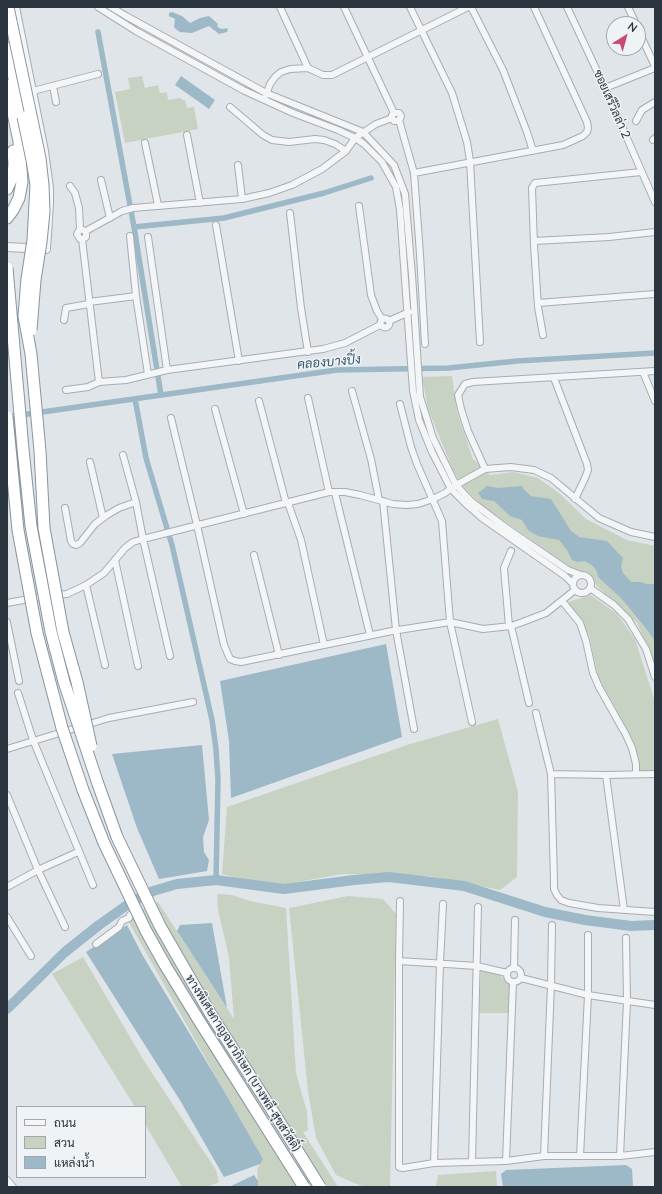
<!DOCTYPE html>
<meta charset="utf-8">
<style>
body{margin:0}
#map{position:relative;width:662px;height:1194px;overflow:hidden;background:#e0e5e9;font-family:Lato,Sarabun,sans-serif}
canvas{display:block}
.frame{position:absolute;inset:0;border:8px solid #2a353f;pointer-events:none}
.legend{position:absolute;left:16px;top:1106px;width:130px;height:72px;box-sizing:border-box;background:#f0f3f6;border:1px solid #a1a7ad;margin:0;padding:5px 7px;list-style:none;font-size:12px;color:#2a353f}
.legend li{display:flex;align-items:center;gap:8px;height:20px}
.legend b{width:20px;border:1px solid #a1a7ad}
.north{position:absolute;left:606px;top:16px;width:40px;height:40px;box-sizing:border-box;background:#f0f3f6;border:1px solid #a1a7ad;border-radius:50%;rotate:37deg;font-size:11px;font-weight:700;line-height:16px;text-align:center;color:#2a353f}
.north::after{content:'';display:block;margin:auto;width:14px;height:18px;background:#c84b70;clip-path:polygon(50% 0,100% 100%,50% 72%,0 100%)}
</style>
<div id="map">
<canvas width="662" height="1194"></canvas>
<div class="frame"></div>
<ul class="legend">
<li><b style="height:5px;background:#f3f5f7"></b>ถนน</li>
<li><b style="height:11px;background:#c8d2c2"></b>สวน</li>
<li><b style="height:11px;background:#9db8c7"></b>แหล่งน้ำ</li>
</ul>
<div class="north">N</div>
</div>
<script>
const ctx = document.querySelector('canvas').getContext('2d');
ctx.lineJoin = 'round';
function paint(path, color) { ctx.fillStyle = color; ctx.fill(path, 'evenodd'); }
const shape = rows => new Path2D(rows.map(r => 'M' + r).join(''));
function strokePath(path, color, width, dash) { ctx.strokeStyle = color; ctx.lineWidth = width; ctx.lineCap = dash ? 'butt' : 'round'; ctx.setLineDash(dash || []); ctx.stroke(path); }
function label(font, color, halo, rows, align = 'center') {
  ctx.font = font + ' Lato,Sarabun,sans-serif'; ctx.lineWidth = 3; ctx.setLineDash([]); ctx.textBaseline = 'middle'; ctx.strokeStyle = halo; ctx.fillStyle = color; for (const [text, x, y, turn = 0] of rows) {
    ctx.save(); ctx.translate(x, y); ctx.rotate((+turn || 0) * Math.PI / 180); ctx.textAlign = isNaN(turn) ? turn : align; if (halo) ctx.strokeText(text, 0, 0); ctx.fillText(text, 0, 0); ctx.restore();
  }
}
const green = shape([
 [142,76,145,88,158,85,160,93,167,92,168,100,181,98,182,100,185,100,187,108,194,107,198,129,125,143,115,92,130,89,128,78],
 [452,376,457,412,473,459,490,475,514,472,538,478,559,493,586,519,627,540,655,546,655,663,637,623,597,586,588,572,573,569,480,504,464,487,453,470,428,409,422,377],
 [591,595,617,614,635,639,655,702,655,771,640,772,632,738,598,676,589,635,568,602],
 [498,719,518,792,517,877,500,890,429,876,343,874,269,887,222,874,227,807,410,744],
 [217,894,232,895,250,901,286,908,296,1073,307,1112,308,1130,303,1132,338,1187,258,1187,257,1170,262,1159,126,917,158,902,234,1019,229,957,218,910],
 [348,896,383,899,396,914,390,1187,367,1187,359,1185,336,1175,316,1138,308,1091,289,908],
 [83,957,144,1061,216,1170,219,1182,207,1187,182,1187,145,1124,145,1107,135,1107,52,974],
 [481,971,498,974,503,978,510,985,510,1013,479,1013],
 [496,1171,497,1187,436,1187,438,1175]
]);
const water = shape([
 [172,12,182,16,190,23,200,18,209,16,218,24,217,26,219,28,223,29,226,28,228,29,227,32,219,34,209,26,192,33,180,32,177,30,174,27,175,19,169,16,169,13],
 [181,76,215,100,209,109,175,85],
 [487,486,498,488,522,486,525,491,531,496,551,499,571,531,579,537,607,541,623,558,621,566,623,573,631,582,641,582,647,584,655,584,655,641,645,627,621,598,598,577,597,572,593,566,585,561,577,562,572,560,567,550,559,540,538,536,528,530,522,520,510,516,494,501,482,499,478,493],
 [386,644,402,737,231,798,229,741,220,681],
 [202,745,209,820,203,837,204,852,209,860,207,871,159,879,137,828,112,754],
 [212,923,227,1008,177,931,180,925],
 [127,925,143,956,221,1086,263,1159,260,1164,224,1177,181,1102,86,952],
 [626,1165,632,1169,633,1187,503,1187,501,1174,506,1170],
 [254,1175,258,1181,258,1187,229,1187]
]);
const canal = shape([
 [98,32,134,227,161,395],
 [134,227,224,218,324,193,371,178],
 [135,399,146,458,172,545,212,720,216,749,218,780,216,880],
 [7,417,337,370,449,368,517,361,655,353]
]);
const river = shape([
 [7,1009,65,952,99,925,130,903,153,891,177,884,216,880,284,889,354,880,389,877,464,886,545,912,585,920,631,926,655,925]
]);
const minor = shape([
 [98,7,136,31,243,90,293,113,338,130,355,138,364,144,382,162,396,187,400,210,413,391,419,420,432,452,451,489,466,504,482,518,565,576,573,584],
 [111,7,126,16,266,93,363,132,394,165,405,194,412,275,420,397,433,438,456,485,472,502,505,527,568,570,581,575],
 [280,7,308,68],
 [344,7,394,113],
 [410,7,452,93,467,142,470,161,480,342],
 [471,7,503,70,527,132,533,151],
 [567,7,605,88,655,202],
 [628,7,636,24],
 [638,30,655,66],
 [53,86,56,102],
 [605,88,655,68],
 [33,91,98,74],
 [266,95,270,84,275,77,281,72,290,69,308,68,323,75,332,75,468,7],
 [230,107,263,135,272,140,289,142,315,139,324,140,335,144,346,151],
 [399,120,414,173,420,254,425,344],
 [636,121,642,110,655,102],
 [187,135,200,203],
 [653,140,655,138],
 [145,143,158,205],
 [238,165,242,199],
 [414,173,563,145,583,136,587,132,588,128,587,122,534,7],
 [101,180,110,218],
 [70,186,75,193,79,208,80,229,77,234,80,239,83,239,86,237,86,231,80,229],
 [359,206,371,295,377,311,382,319],
 [290,213,301,308,308,352],
 [216,225,239,361],
 [86,231,122,211,133,208,242,199,269,193,292,185,322,169,346,151,355,138,376,124,392,118,392,115,394,113,399,113,401,116,400,119,397,121,394,121,392,118],
 [130,236,136,296,148,374],
 [148,237,167,370],
 [82,239,99,382],
 [534,241,609,237,655,232],
 [89,302,136,296],
 [538,303,655,294],
 '380.5 323a4.5 4.5 0 1 1 9 0a4.5 4.5 0 1 1-9 0Z',
 [64,320,66,308,89,304],
 [389,321,409,312],
 [543,335,538,307,534,245,532,188,535,183,641,172],
 [643,372,655,401],
 [554,378,587,464,588,470,585,478,575,499],
 [66,390,88,387,99,382,126,380,167,370,323,349,345,343,380,325],
 [352,391,371,459,379,500],
 [308,398,329,492],
 [259,401,286,503],
 [400,404,411,447,417,464,442,521,450,622,472,722],
 [215,409,244,514],
 [171,418,197,525,224,645,230,659,235,661,241,662,392,631,450,622,483,629,511,626,520,623,546,613,575,590],
 [123,455,136,502,143,539,170,656],
 [90,462,103,518],
 [485,469,468,431,461,409,458,395,465,384,473,382,655,371],
 [335,493,370,635],
 [383,501,396,630,414,729],
 [288,503,301,540,324,645],
 [65,508,71,541,73,544,76,545,80,543,95,524,107,515,119,508,136,502],
 [254,555,279,655],
 [115,560,138,666],
 '573 584a9 9 0 1 1 18 0a9 9 0 1 1-18 0Z',
 [86,585,105,665],
 [590,588,614,605,628,619,646,649,655,677],
 [55,595,67,594,86,585,104,573,125,548,133,542,143,539,329,492,345,492,360,495,393,504,406,505,418,504,433,499,445,493,456,485,485,469,511,467,534,470,551,478,599,518,631,532,655,537],
 [562,601,580,623,586,641,593,673,599,687,626,735,632,748,636,764,636,774],
 [7,603,46,596],
 [7,622,19,681],
 [509,626,504,568,511,551],
 [511,626,529,703],
 [18,693,33,740,93,885],
 [536,713,551,774,554,880,554,889,557,895,561,900,569,903,598,908,655,912],
 [7,749,109,718,193,702],
 [551,774,606,775,655,774],
 [606,775,624,910],
 [7,795,38,870,65,927],
 [7,887,38,870,78,852],
 [400,901,399,961,399,1167,403,1168,434,1163,506,1161,544,1156,620,1156,655,1152],
 [7,917,31,956],
 [96,944,119,927,122,921,129,918,130,915,136,912],
 [399,961,477,966,507,973],
 '507 975a7 7 0 1 1 14 0a7 7 0 1 1-14 0Z',
 [514,968,515,920],
 [521,978,588,995,655,1005],
 [544,1156,551,985,552,925],
 [580,1156,588,995,588,935],
 [620,1156,627,1001,626,938],
 [506,1161,513,982],
 [472,1162,478,907],
 [434,1163,440,963,443,904],
 [7,1180,13,1187]
]);
const tertiary = shape([
 [7,247,46,249,49,204,49,188,44,151,15,7]
]);
const motorway = shape([
 [7,48,23,117],
 [7,85,19,141,22,182,19,198,13,210,7,218],
 [7,189,13,176,14,163,13,151]
]);
const motorwayBridge = shape([
 [8,7,40,158,43,185,44,212,41,242,35,280,31,330],
 [23,117,32,160,36,185,33,240,27,279,24,316,31,354,40,451,44,528,63,632,77,682,91,746],
 [7,268,23,449,31,526,51,632,64,682,98,784,117,837,160,926,210,1013,279,1121,320,1187],
 [7,417,18,530,37,633,62,728,83,790,104,843,146,931,165,965,198,1019,304,1187]
]);
const streetNames = [
 ["ซอยเสรีวิลล่า 2",612,104,66],
 ["ทางพิเศษกาญจนาภิเษก (บางพลี-สุขสวัสดิ์)",243,1063,58]
];
const waterNames = [
 ["คลองบางปิ้ง",329,362,-5]
];
paint(green, '#c8d2c2');
paint(water, '#9db8c7');
strokePath(canal, '#9db8c7', 5.5);
strokePath(river, '#9db8c7', 10);
strokePath(minor, '#a6adb3', 8);
strokePath(tertiary, '#a6adb3', 10);
strokePath(motorway, '#88949f', 13);
strokePath(minor, '#f3f5f7', 6);
strokePath(tertiary, '#f3f5f7', 8);
strokePath(motorway, '#fff', 11);
strokePath(motorwayBridge, '#88949f', 13, []);
strokePath(motorwayBridge, '#fff', 11);
label('12px', '#2a353f', '#f0f3f6', streetNames);
label('italic 13px', '#365971', '#f0f3f6', waterNames);
</script>
